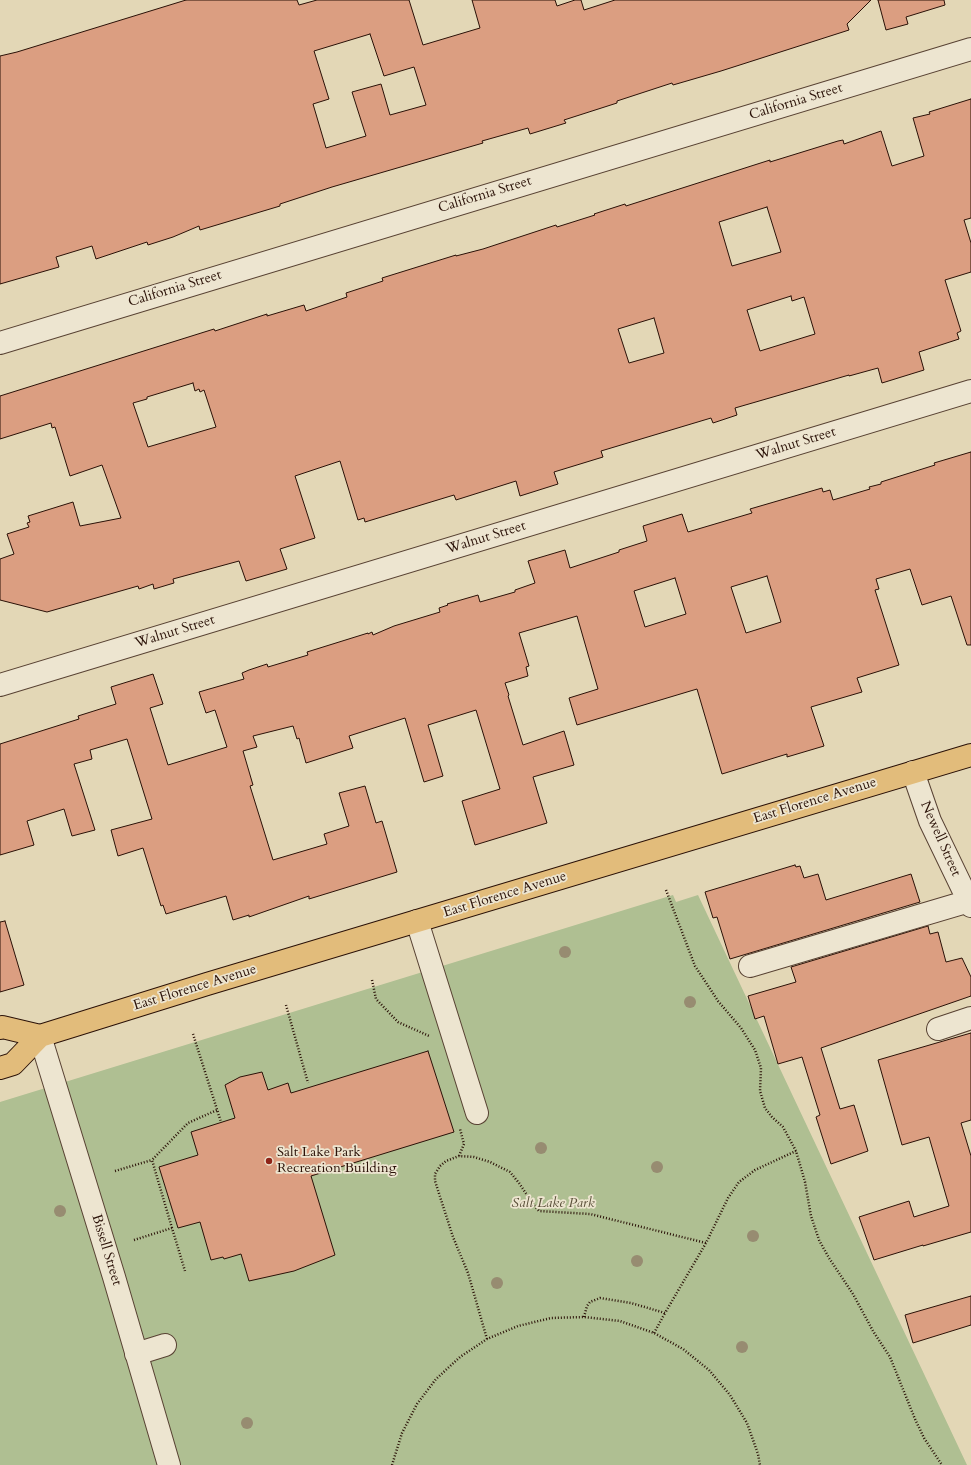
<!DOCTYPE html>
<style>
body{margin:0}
canvas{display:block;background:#e3d7b6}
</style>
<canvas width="971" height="1465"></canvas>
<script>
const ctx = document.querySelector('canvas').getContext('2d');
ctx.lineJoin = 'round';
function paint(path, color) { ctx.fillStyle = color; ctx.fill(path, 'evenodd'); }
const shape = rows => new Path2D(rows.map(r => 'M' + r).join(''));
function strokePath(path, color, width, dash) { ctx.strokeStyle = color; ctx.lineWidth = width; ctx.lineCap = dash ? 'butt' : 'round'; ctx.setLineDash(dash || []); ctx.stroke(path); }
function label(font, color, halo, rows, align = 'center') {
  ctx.font = font + ' Cardo,serif'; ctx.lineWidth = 3.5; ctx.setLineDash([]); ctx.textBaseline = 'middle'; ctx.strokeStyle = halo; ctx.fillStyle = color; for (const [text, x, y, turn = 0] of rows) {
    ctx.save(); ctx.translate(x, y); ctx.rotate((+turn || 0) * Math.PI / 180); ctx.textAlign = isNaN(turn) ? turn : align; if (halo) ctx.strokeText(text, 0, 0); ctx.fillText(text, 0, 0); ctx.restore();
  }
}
const green = shape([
 [673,895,676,902,698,895,967,1465,0,1465,0,1102]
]);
const building = shape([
 [186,0,297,0,299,5,317,0,409,0,423,45,480,28,472,0,555,0,557,6,575,0,581,0,584,10,615,0,871,0,847,24,849,30,721,71,673,85,672,83,617,101,617,103,564,120,566,123,530,134,528,128,482,141,483,143,332,187,280,204,280,206,200,230,199,226,173,237,148,245,147,242,96,259,92,246,56,257,59,267,0,284,0,56,17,52,186,0],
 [370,34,384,76,414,67,426,105,390,115,381,84,352,92,366,136,326,148,313,104,329,99,314,51,370,34],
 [878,0,944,0,945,5,906,17,908,24,886,30,878,0],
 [971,99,971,218,964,220,971,243,971,272,945,280,961,331,957,333,959,339,919,352,924,370,882,383,878,368,849,376,849,375,735,408,737,415,713,423,711,418,601,451,603,457,554,472,558,484,520,496,516,481,456,500,454,495,365,522,364,518,358,520,340,461,295,476,315,538,280,549,287,569,246,581,239,561,173,579,174,583,154,589,153,584,139,589,138,586,47,612,0,600,0,559,14,554,7,534,29,527,27,523,30,522,28,516,73,502,80,526,121,518,102,465,70,476,55,427,52,428,51,423,0,439,0,396,214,329,215,331,267,314,267,316,304,305,306,311,347,297,346,293,383,281,382,278,456,255,456,256,483,249,556,225,557,227,595,215,594,214,625,204,626,206,770,160,770,162,838,141,843,140,844,144,881,131,892,166,924,156,913,118,930,114,929,112,971,99],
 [767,207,781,252,732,266,719,222,767,207],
 [791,296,792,301,804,297,815,334,760,351,747,310,791,296],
 [654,318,664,353,629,363,618,329,654,318],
 [193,383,195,391,199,389,200,392,204,390,216,427,148,447,133,403,147,399,147,397,193,383],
 [971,452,971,645,967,645,951,596,922,605,910,569,876,579,879,589,875,590,899,665,857,678,862,692,811,707,824,746,787,757,787,754,722,774,697,689,577,725,569,698,598,689,577,616,519,633,529,666,526,667,528,676,505,683,509,695,508,696,523,745,564,731,574,765,533,777,547,823,475,845,462,801,500,789,476,710,428,725,443,776,424,782,405,718,349,736,353,748,306,763,299,738,297,739,293,726,253,736,257,747,243,751,253,785,250,786,273,860,327,844,324,834,349,826,339,793,365,786,376,823,382,821,397,872,309,899,309,896,249,917,249,915,233,920,226,896,166,914,163,905,161,906,143,848,118,856,111,830,152,819,127,739,90,750,92,759,74,764,95,830,72,836,64,809,27,821,34,845,0,855,0,744,79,719,78,716,116,704,111,687,153,674,163,704,150,708,168,765,227,747,215,710,206,713,199,692,244,679,242,673,249,670,267,664,268,667,308,655,307,652,368,633,368,634,372,632,373,635,394,626,440,612,439,608,448,605,447,604,478,595,480,602,515,592,515,590,535,583,528,561,565,550,570,568,619,552,619,550,647,541,643,526,682,514,688,532,752,513,750,509,822,488,823,492,830,490,833,500,870,489,869,487,881,484,881,482,935,465,934,463,971,452],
 [767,576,781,622,746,633,731,587,767,576],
 [675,578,686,614,645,627,634,591,675,578],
 [795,865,796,867,800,866,804,878,818,874,826,900,911,874,920,902,730,959,717,917,713,918,705,892,795,865],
 [5,921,24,985,0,992,0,922,5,921],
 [928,926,930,934,938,932,946,962,962,958,971,977,971,996,821,1048,840,1109,854,1105,868,1151,831,1164,816,1117,820,1115,802,1057,778,1064,764,1016,755,1019,748,996,796,982,791,967,928,926],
 [971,1033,971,1120,961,1123,971,1156,971,1232,923,1246,923,1245,874,1260,859,1217,909,1201,914,1217,949,1206,929,1137,902,1145,878,1060,971,1033],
 [428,1051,454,1132,311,1176,335,1255,294,1271,249,1281,241,1254,224,1259,223,1257,211,1260,200,1222,178,1228,159,1167,198,1155,191,1132,235,1118,225,1085,240,1077,262,1072,268,1090,288,1083,291,1093,428,1051],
 [971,1296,971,1325,913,1343,905,1315,971,1296]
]);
const path = shape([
 [666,890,695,966,718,1001,741,1028,755,1050,761,1068,760,1091,765,1108,772,1117,783,1127,796,1151,805,1182,811,1216,819,1240,829,1258,853,1294,873,1331,890,1357,915,1419,924,1438,942,1465],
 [372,980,376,999,398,1022,429,1036],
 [286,1005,308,1083],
 [193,1034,221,1122],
 [459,1156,464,1144,460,1129],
 [115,1171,152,1160],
 [172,1228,152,1160,188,1123,217,1110],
 [134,1240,172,1228,185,1271],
 [584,1317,587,1306,590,1302,600,1298,631,1303,665,1313,706,1243,728,1198,739,1182,755,1170,796,1151],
 [654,1333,665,1313],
 [487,1339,468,1273,453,1237,435,1181,435,1174,440,1166,446,1161,459,1156,474,1157,490,1162,510,1172,519,1183,533,1204,539,1211,590,1214,706,1243],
 [392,1465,402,1433,417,1404,436,1379,460,1357,487,1339,518,1326,551,1318,584,1317,620,1321,654,1333,683,1349,709,1370,730,1395,747,1423,758,1454,760,1465]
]);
const minor = shape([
 [0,343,971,49],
 [0,685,971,391],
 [913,772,930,821,971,906],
 [417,921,477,1113],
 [750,966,969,901],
 [938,1029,971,1018],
 [40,1036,114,1277,169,1465],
 [136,1354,165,1345]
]);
const major = shape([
 [0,1028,2,1027,40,1036],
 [0,1068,13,1064,40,1036,69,1027,207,984,971,755]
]);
const trees = [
 [565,952],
 [690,1002],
 [541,1148],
 [657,1167],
 [60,1211],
 [753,1236],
 [637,1261],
 [497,1283],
 [742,1347],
 [247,1423]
];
const markers = [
 [269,1161,4,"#8f2418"]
];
const streetNames = [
 ["California Street",796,102,-17],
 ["California Street",485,195,-17],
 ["California Street",175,289,-17],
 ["Walnut Street",796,444,-17],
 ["Walnut Street",486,538,-17],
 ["Walnut Street",175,632,-17],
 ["East Florence Avenue",815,801,-17],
 ["Newell Street",940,839,66],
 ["East Florence Avenue",505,895,-17],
 ["East Florence Avenue",195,988,-17],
 ["Bissell Street",106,1250,73]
];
const poiNames = [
 ["Salt Lake Park",277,1153],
 ["Recreation Building",277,1169]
];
const parkNames = [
 ["Salt Lake Park",553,1204]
];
paint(green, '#afbf92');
paint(building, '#db9e81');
strokePath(building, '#2a1107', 1);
strokePath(minor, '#584233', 24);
strokePath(major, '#2a1107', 24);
strokePath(path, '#2a1107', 2.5, [1, 2]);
strokePath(minor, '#ede5d0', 22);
strokePath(major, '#e2bc7b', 22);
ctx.fillStyle = '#978c71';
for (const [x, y] of trees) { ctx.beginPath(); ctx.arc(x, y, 6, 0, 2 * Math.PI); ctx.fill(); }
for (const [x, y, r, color] of markers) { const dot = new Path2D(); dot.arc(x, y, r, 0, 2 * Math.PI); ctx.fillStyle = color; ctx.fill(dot); strokePath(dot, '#ede5d0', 1.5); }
label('14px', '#2a1107', '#ede5d0', streetNames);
label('14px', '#2a1107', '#ede5d0', poiNames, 'left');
label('italic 14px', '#594e38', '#ede5d0', parkNames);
</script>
